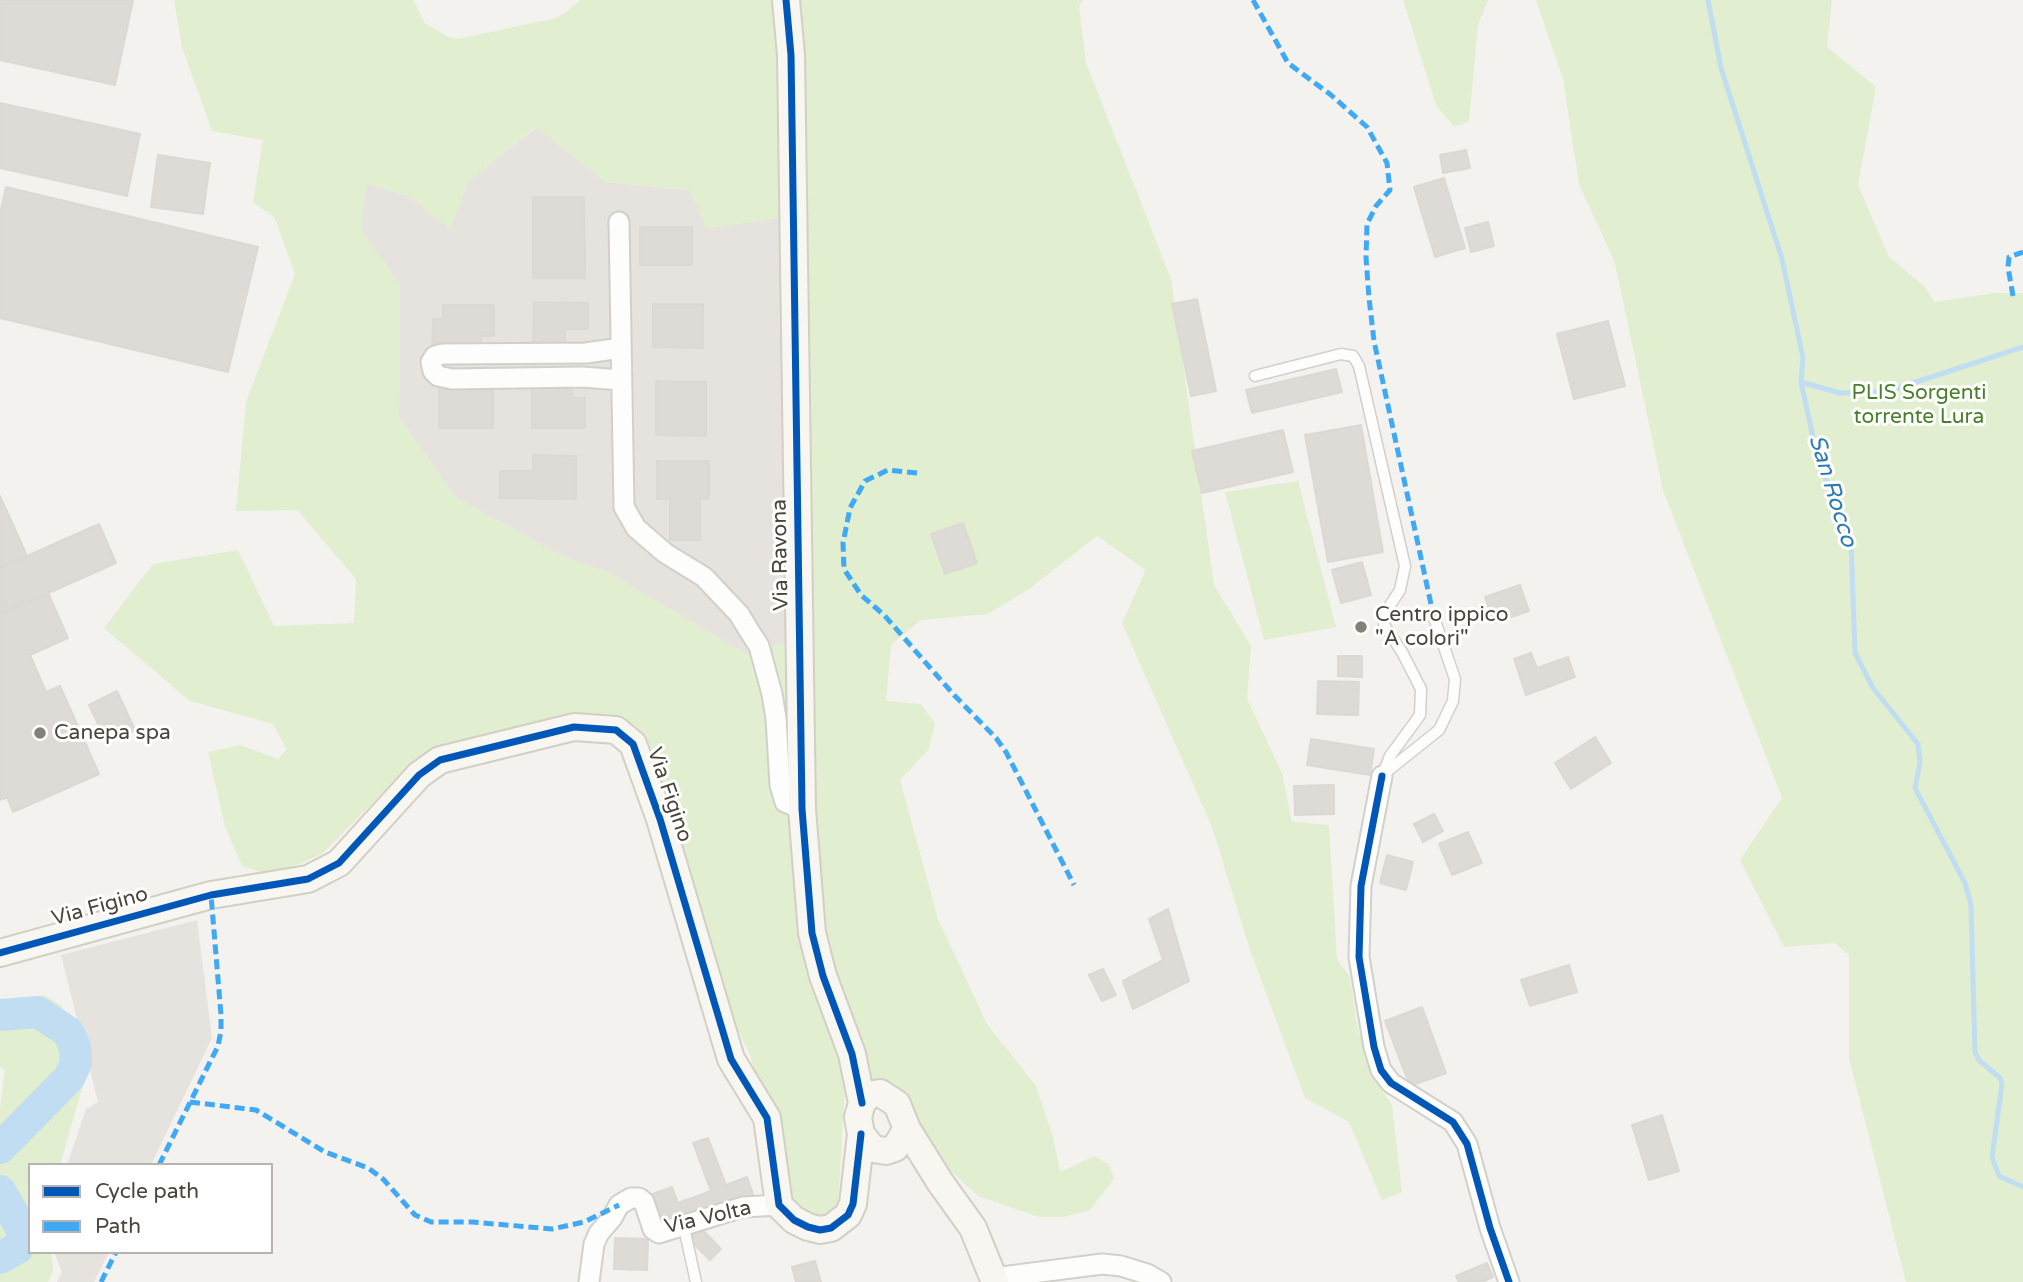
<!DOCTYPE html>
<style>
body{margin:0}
#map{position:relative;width:2023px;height:1282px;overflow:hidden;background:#f4f2ee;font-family:"Varela Round",sans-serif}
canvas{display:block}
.legend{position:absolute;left:28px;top:1163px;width:245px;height:91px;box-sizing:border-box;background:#fff;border:2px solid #b7b4b0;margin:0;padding:9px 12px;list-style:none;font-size:21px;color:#4b4439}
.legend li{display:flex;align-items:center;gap:14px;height:35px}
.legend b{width:35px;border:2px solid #b7b4b0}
</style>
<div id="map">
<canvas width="2023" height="1282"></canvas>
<ul class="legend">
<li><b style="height:9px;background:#0057b8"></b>Cycle path</li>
<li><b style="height:9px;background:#3fa9f5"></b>Path</li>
</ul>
</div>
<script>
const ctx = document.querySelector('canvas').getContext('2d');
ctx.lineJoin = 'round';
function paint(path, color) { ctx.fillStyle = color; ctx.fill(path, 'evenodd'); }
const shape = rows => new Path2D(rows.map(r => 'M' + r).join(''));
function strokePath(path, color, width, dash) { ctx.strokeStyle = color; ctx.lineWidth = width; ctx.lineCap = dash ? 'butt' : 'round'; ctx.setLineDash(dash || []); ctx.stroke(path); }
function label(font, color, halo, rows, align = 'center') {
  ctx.font = font + ' "Varela Round",sans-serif'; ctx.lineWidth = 6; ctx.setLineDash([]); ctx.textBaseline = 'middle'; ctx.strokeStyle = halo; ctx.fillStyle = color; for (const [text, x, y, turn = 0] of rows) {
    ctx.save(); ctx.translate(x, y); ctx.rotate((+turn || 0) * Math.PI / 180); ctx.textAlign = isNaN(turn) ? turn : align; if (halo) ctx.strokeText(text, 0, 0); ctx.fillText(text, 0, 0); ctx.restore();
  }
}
const industrial = shape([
 [537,127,606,182,689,190,781,218,793,641,746,654,609,573,559,555,455,497,399,417,400,284,360,230,366,183,408,196,450,228,469,181]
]);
const green = shape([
 [174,0,413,0,425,23,448,37,458,39,556,18,565,13,580,0,1083,0,1079,7,1086,63,1171,279,1214,585,1251,646,1247,699,1282,773,1292,822,1329,825,1337,959,1350,977,1357,1026,1373,1077,1392,1105,1402,1192,1382,1200,1349,1122,1305,1098,1250,950,1212,827,1122,623,1146,570,1097,536,1029,589,988,614,921,620,891,645,886,701,921,704,935,723,929,749,900,780,938,919,987,1024,1036,1086,1053,1137,1060,1172,1094,1156,1109,1165,1114,1179,1090,1210,1064,1217,1039,1217,978,1196,846,1073,838,1204,825,1219,800,1212,786,1197,750,1055,731,1016,638,732,433,750,386,790,323,853,274,876,242,866,225,826,208,752,240,745,278,759,287,749,273,724,190,701,104,628,153,564,238,550,274,626,354,623,356,579,297,510,236,511,246,402,295,274,275,218,253,202,263,140,212,131,182,47],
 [536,127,606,182,689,190,707,229,781,218,792,641,746,654,609,573,559,555,455,497,399,417,400,284,361,230,366,183,408,196,450,229,469,181],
 [1403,0,1488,0,1478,25,1469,121,1454,127,1436,105],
 [1536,0,1832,0,1827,47,1876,87,1858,185,1889,257,1925,287,1934,302,1996,293,2023,293,2023,1282,1906,1282,1849,1058,1849,955,1835,943,1784,947,1740,860,1782,798,1663,490,1615,263,1579,184,1563,79],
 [1298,481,1336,627,1264,640,1225,492],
 [44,995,62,1006,87,1071,60,1165,30,1165,30,1252,51,1252,53,1271,48,1282,0,1282,0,1109,5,1070,0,1067,0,1001]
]);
const parking = shape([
 [197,920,212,1038,151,1165,67,1165,86,1109,98,1102,61,955],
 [54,1252,109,1252,94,1282,57,1282,62,1272]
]);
const stream = shape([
 [1708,0,1721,68,1782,259,1803,358,1801,382,1819,465,1841,511,1851,542,1855,653,1873,688,1918,744,1920,763,1915,788,1965,883,1971,905,1975,1052,1979,1060,2000,1078,2002,1084,1992,1157,1999,1176,2023,1187],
 [1801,382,1840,393,1874,392,1898,388,2023,347]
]);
const river = shape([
 [0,1015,38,1012,68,1032,75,1047,76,1063,69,1078,0,1148],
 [0,1191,24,1233,18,1248,0,1258]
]);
const building = shape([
 [0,0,133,0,115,85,0,60,0,0],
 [0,103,140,134,127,196,0,168,0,103],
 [1466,150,1470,168,1443,173,1440,155,1466,150],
 [158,155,210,163,203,214,151,207,158,155],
 [1444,178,1465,248,1435,257,1414,187,1444,178],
 [6,187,258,247,228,372,0,318,0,214,6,187],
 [533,197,584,197,585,278,533,278,533,197],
 [1488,222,1494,246,1471,252,1465,228,1488,222],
 [640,227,692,227,692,265,640,265,640,227],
 [1197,299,1216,391,1191,396,1172,304,1197,299],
 [534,302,588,303,588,329,565,329,565,350,533,349,534,302],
 [653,304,703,304,703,348,653,347,653,304],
 [443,305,494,305,494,336,481,336,481,351,432,350,433,319,443,319,443,305],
 [1608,321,1625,386,1574,399,1557,334,1608,321],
 [1336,369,1342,392,1252,413,1246,390,1336,369],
 [656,381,706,382,706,436,656,435,656,381],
 [439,385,493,385,493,428,439,428,439,385],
 [532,388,572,388,572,398,585,398,585,428,532,428,532,388],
 [1361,425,1383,552,1328,562,1305,435,1361,425],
 [1283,430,1293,472,1202,493,1192,451,1283,430],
 [533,455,576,456,576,499,500,498,500,471,533,471,533,455],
 [657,461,709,461,709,499,700,499,700,540,670,540,670,499,657,499,657,461],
 [0,496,27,556,0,568,0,496],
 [963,523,977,563,945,574,931,534,963,523],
 [99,524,116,563,8,611,0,594,0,568,99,524],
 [1362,562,1371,595,1341,603,1332,570,1362,562],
 [1520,585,1529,611,1494,623,1485,597,1520,585],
 [48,593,68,638,30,655,46,692,60,686,99,774,13,812,7,797,0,800,0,614,48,593],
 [0,594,8,611,0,614,0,594],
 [1531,653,1537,668,1568,657,1575,677,1526,695,1514,659,1531,653],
 [1338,656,1362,656,1362,677,1338,676,1338,656],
 [1318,681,1359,682,1358,715,1317,714,1318,681],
 [117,691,135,730,107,743,89,705,117,691],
 [1595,737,1611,763,1571,789,1555,763,1595,737],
 [1311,739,1374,749,1370,775,1307,765,1311,739],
 [1334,785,1334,814,1295,815,1294,786,1334,785],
 [1434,814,1443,831,1423,842,1414,824,1434,814],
 [1468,832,1482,863,1452,875,1439,844,1468,832],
 [1387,855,1413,862,1406,890,1380,883,1387,855],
 [1168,909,1189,981,1133,1009,1123,981,1163,960,1149,919,1168,909],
 [1569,965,1577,992,1530,1006,1521,980,1569,965],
 [1103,969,1116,995,1102,1001,1089,975,1103,969],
 [1422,1007,1446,1073,1410,1086,1385,1021,1422,1007],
 [1662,1115,1679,1171,1649,1180,1632,1125,1662,1115],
 [708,1138,726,1185,747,1177,753,1194,660,1229,647,1196,672,1187,678,1203,711,1191,693,1143,708,1138],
 [698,1225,721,1249,710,1260,687,1237,698,1225],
 [615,1238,648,1239,647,1270,614,1269,615,1238],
 [815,1261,821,1282,796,1282,792,1267,815,1261],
 [1487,1263,1493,1277,1482,1282,1459,1282,1456,1276,1487,1263]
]);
const lane = shape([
 [1255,376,1341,354,1353,356,1359,366,1405,566,1400,590,1387,610,1384,625,1402,652,1421,689,1420,715,1390,756,1382,776],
 [1385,773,1439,730,1453,701,1455,679,1434,618],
 [689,1226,685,1232,696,1282]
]);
const street = shape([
 [619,222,624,507,636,528,665,553,704,577,739,614,748,629,759,646,772,694,776,718,780,785,785,802,802,809],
 [621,348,586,353,443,354,435,356,431,362,433,371,438,376,452,379,582,377,621,380],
 [1382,776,1361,886,1359,957,1374,1047,1381,1070,1391,1083,1453,1122,1467,1144,1490,1228,1509,1282],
 [994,1278,1102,1264,1121,1266,1147,1274,1161,1282],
 [589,1282,594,1244,599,1233,612,1218,619,1205,631,1198,639,1198,644,1202,653,1229,659,1233,743,1207,779,1205]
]);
const secondary = shape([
 [786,0,791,55,802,809,812,933,823,976,852,1054,862,1103],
 [0,953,211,895,308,879,339,863,419,775,440,760,574,727,616,730,633,744,660,819,731,1059,767,1118,779,1205,794,1220,808,1227,820,1230,831,1228,848,1215,853,1204,861,1134],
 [880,1093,897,1104,907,1129,895,1148,886,1151,873,1149,861,1134,858,1117,862,1103,869,1095,880,1093],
 [907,1129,940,1182,973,1228,995,1282]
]);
const quiet = shape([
 [1253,0,1288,63,1331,95,1367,127,1387,163,1390,190,1376,206,1367,224,1366,258,1369,298,1374,341,1434,618],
 [2013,296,2008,267,2009,257,2023,252],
 [917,473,888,470,865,481,850,508,843,543,844,569,861,595,884,615,954,695,996,738,1006,752,1074,885],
 [190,1102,256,1110,325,1152,368,1168,383,1179,415,1215,431,1222,472,1222,552,1229,584,1222,619,1205],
 [159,1165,218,1046,221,1031,221,1015,211,895],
 [101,1282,116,1252]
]);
const cycleway = shape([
 [786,0,791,55,802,809,812,933,823,976,852,1054,862,1103],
 [1382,776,1361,886,1359,957,1374,1047,1381,1070,1391,1083,1453,1122,1467,1144,1490,1228,1509,1282],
 [0,953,211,895,308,879,339,863,419,775,440,760,574,727,616,730,633,744,660,819,731,1059,767,1118,779,1205,794,1220,808,1227,820,1230,831,1228,848,1215,853,1204,861,1134]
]);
const markers = [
 [1361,627,7,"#868178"],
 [40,733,7,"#868178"]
];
const parkNames = [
 ["PLIS Sorgenti",1919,393],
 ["torrente Lura",1919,417]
];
const streetNames = [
 ["Via Ravona",781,555,-91],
 ["Via Figino",669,795,71],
 ["Via Figino",100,907,-15],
 ["Via Volta",708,1218,-13]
];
const poiNames = [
 ["Centro ippico",1375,615],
 ["\"A colori\"",1375,639],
 ["Canepa spa",54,733]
];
const waterNames = [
 ["San Rocco",1832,491,73]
];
paint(industrial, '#e6e2de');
paint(green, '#e1eecf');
paint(parking, '#e6e3df');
strokePath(stream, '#c0ddf1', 5);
strokePath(river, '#c0ddf1', 32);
paint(building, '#dedbd6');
strokePath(building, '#dcd9d4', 2);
strokePath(lane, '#d2d0cb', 13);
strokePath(street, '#d2d0cb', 23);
strokePath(secondary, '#d3cfc5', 30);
strokePath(lane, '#fdfdfc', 10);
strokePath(street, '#fdfdfc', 19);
strokePath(secondary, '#f7f6f1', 26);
strokePath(quiet, '#3fa9f5', 5, [10, 5]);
strokePath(cycleway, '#0057b8', 7);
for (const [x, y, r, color] of markers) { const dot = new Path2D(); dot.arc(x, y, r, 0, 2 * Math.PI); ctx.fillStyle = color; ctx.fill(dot); strokePath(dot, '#fff', 2.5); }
label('21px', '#4a7f2a', '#fff', parkNames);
label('21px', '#4b4439', '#fff', streetNames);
label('21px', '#4b4439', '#fff', poiNames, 'left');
label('italic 23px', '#2e7ab2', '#fff', waterNames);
</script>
